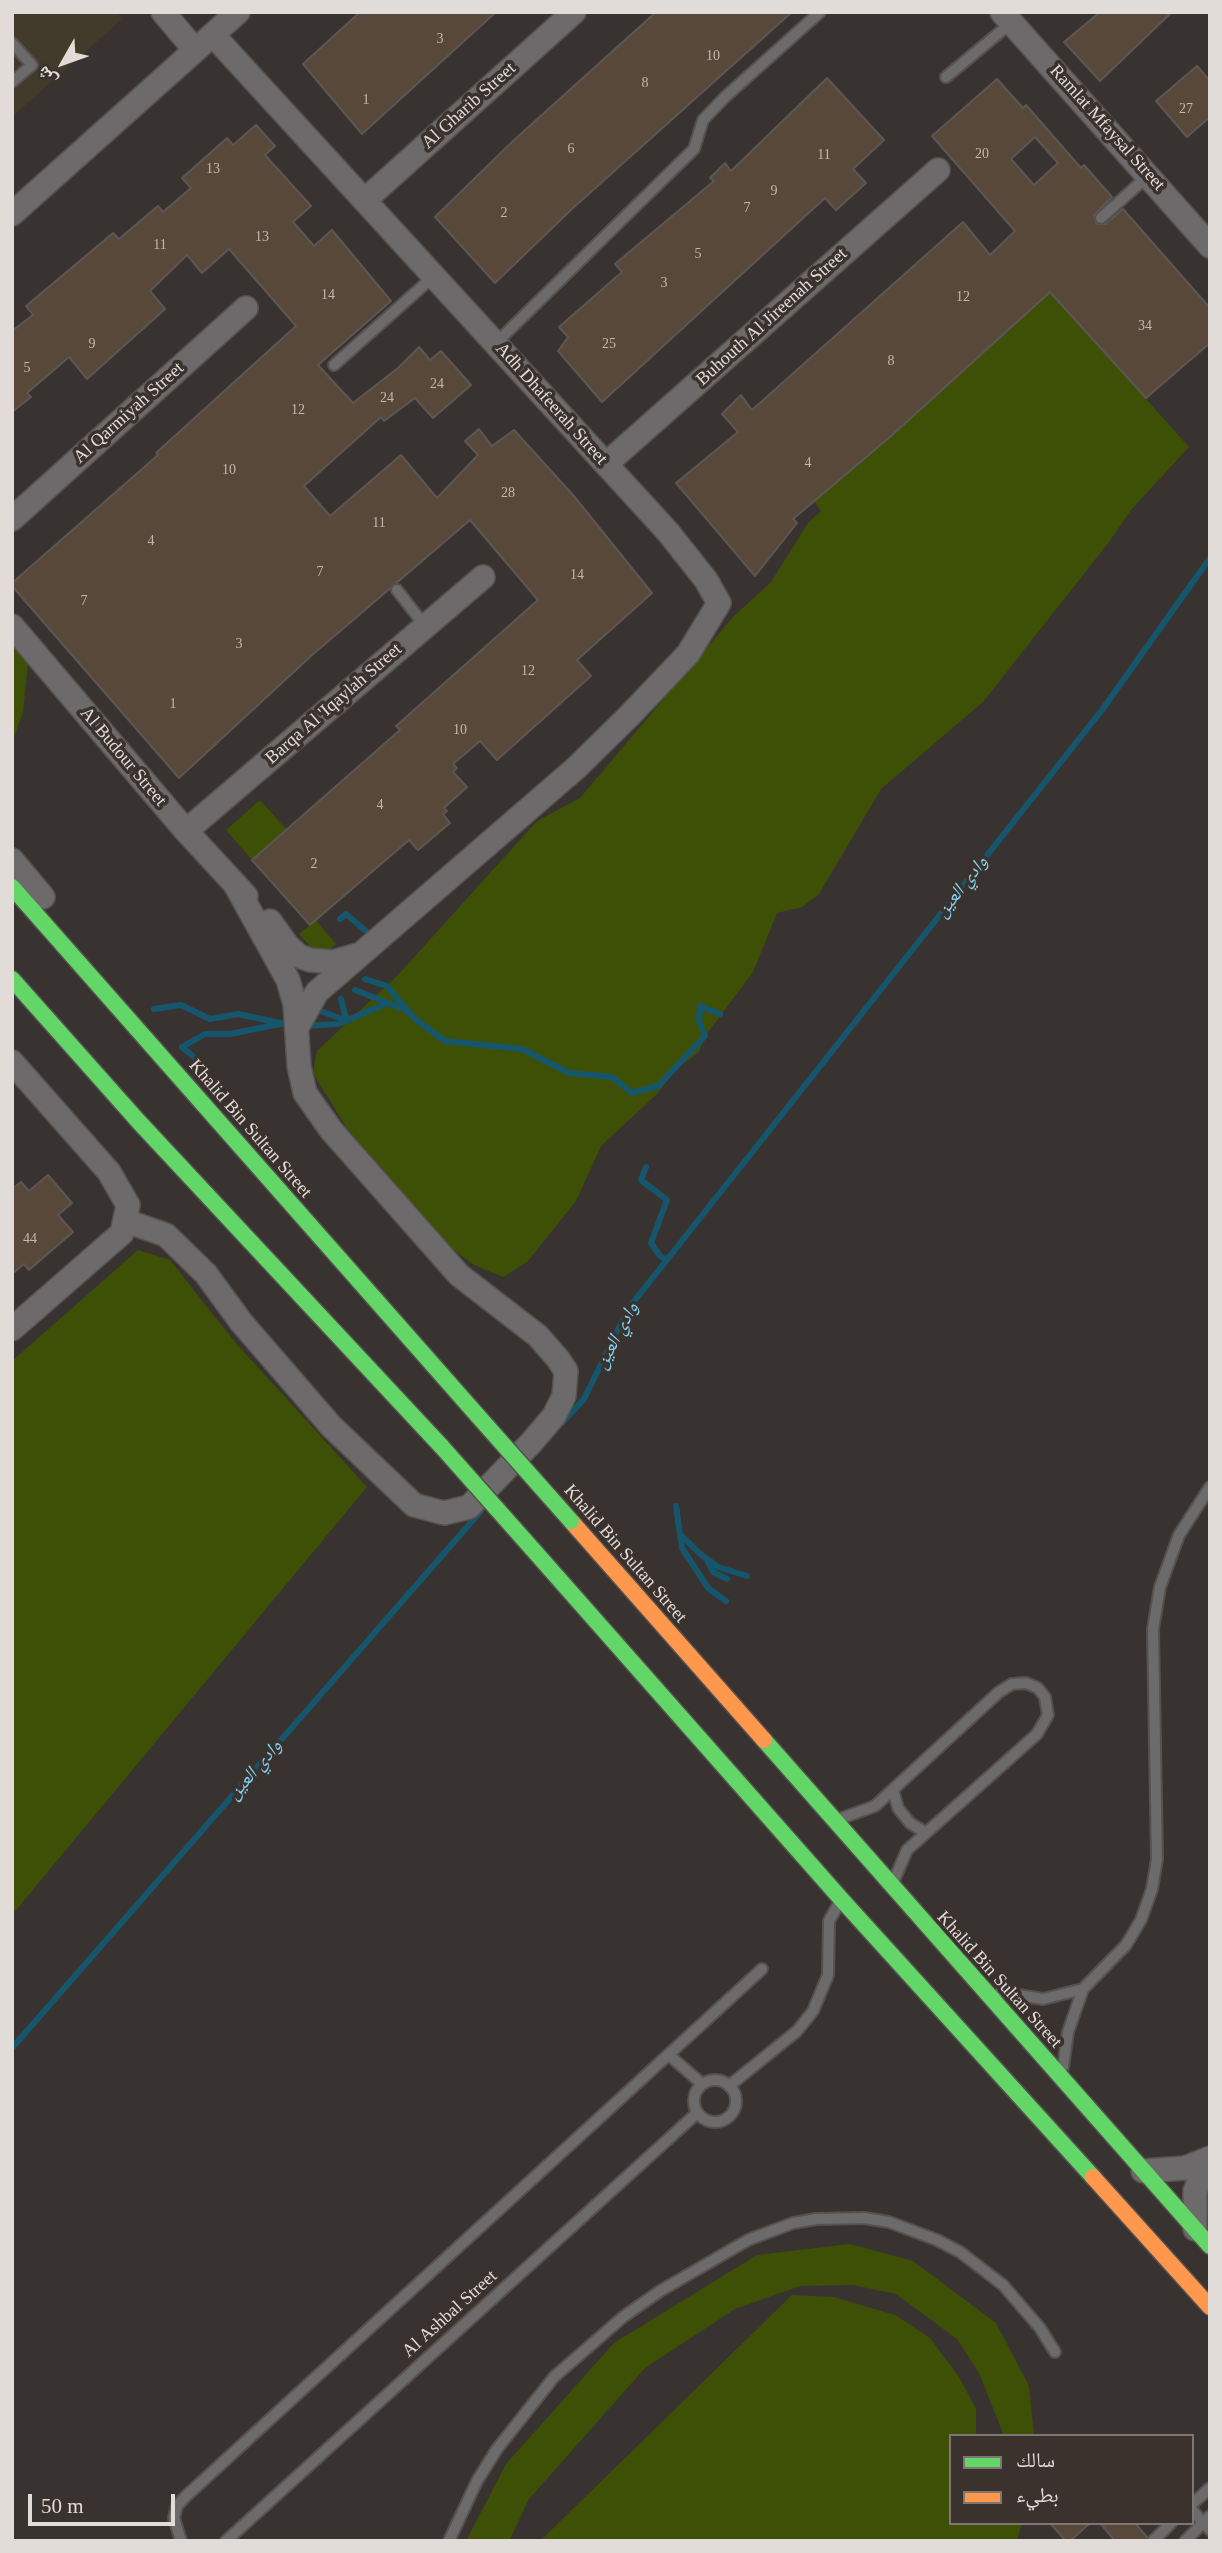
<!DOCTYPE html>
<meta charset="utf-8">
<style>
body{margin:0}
#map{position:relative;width:1222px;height:2553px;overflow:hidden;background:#383330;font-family:"Times New Roman","Noto Naskh Arabic",serif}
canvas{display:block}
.frame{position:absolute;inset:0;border:14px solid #e2dcd9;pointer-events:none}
.legend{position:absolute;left:949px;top:2434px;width:245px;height:91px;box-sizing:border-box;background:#3b322d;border:2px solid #7e7672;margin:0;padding:9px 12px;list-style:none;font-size:21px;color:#e2dcd9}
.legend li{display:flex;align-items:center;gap:14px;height:35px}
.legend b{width:35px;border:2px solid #7e7672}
.north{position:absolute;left:28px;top:28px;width:70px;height:70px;-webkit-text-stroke:5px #3b322d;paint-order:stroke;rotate:230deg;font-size:19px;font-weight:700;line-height:28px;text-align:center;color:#e2dcd9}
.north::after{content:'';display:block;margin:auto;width:24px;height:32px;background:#e2dcd9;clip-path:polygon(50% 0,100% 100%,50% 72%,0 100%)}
.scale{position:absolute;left:28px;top:2494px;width:147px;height:32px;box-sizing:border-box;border:4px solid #e2dcd9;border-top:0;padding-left:9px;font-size:21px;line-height:24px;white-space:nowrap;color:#e2dcd9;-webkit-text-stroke:5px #3b322d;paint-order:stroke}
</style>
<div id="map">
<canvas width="1222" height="2553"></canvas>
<div class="frame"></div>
<ul class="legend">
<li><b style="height:9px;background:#63d668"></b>سالك</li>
<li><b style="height:9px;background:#ff974d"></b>بطيء</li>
</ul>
<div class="north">ش</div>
<div class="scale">50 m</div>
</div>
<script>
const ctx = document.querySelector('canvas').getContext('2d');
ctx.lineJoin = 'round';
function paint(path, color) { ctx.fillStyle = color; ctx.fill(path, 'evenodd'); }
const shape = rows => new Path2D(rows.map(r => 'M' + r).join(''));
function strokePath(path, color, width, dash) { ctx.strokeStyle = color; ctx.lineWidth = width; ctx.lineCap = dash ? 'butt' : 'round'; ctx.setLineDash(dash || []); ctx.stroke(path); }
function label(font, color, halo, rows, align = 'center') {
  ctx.font = font + ' "Times New Roman","Noto Naskh Arabic",serif'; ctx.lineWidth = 7; ctx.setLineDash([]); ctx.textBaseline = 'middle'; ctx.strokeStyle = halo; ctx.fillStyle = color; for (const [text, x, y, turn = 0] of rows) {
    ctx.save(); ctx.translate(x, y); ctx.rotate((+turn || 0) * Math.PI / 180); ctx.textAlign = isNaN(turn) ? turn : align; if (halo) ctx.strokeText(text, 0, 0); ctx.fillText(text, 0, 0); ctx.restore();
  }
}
const education = shape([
 [12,12,117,12,122,19,12,117]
]);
const green = shape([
 [1049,291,1189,447,1131,510,1109,542,983,702,881,789,819,894,802,907,777,913,753,972,705,1036,699,1052,675,1070,657,1094,601,1146,576,1201,527,1262,503,1277,474,1265,448,1246,346,1127,313,1073,317,1051,398,975,537,821,580,798,732,618,771,582,808,523,821,511,814,501],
 [12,644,28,662,23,712,12,742],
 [260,800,287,830,252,860,226,830],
 [316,920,336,944,320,958,299,934],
 [138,1250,170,1260,234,1341,367,1487,12,1915,12,1361],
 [850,2244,913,2261,996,2323,1029,2386,1034,2436,1004,2436,979,2373,957,2339,896,2294,853,2285,800,2286,735,2309,645,2368,529,2499,509,2541,466,2541,506,2464,614,2343,757,2255],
 [792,2295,834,2297,895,2315,930,2338,959,2377,976,2409,976,2436,951,2436,951,2523,1022,2523,1017,2541,540,2541]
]);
const stream = shape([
 [340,919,346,914,372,936],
 [365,979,387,986,407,1010],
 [355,990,388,1003],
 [341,999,346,1019],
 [154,1009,181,1005,210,1019,238,1014,290,1025],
 [318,1010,347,1021],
 [304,1026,338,1024,388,1003,408,1011,414,1018,445,1041,522,1049,569,1073,612,1077,632,1093,658,1086,705,1036,699,1021,700,1006,720,1014],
 [201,1063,182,1047,205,1034,230,1034,280,1024],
 [646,1167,641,1180,667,1200,651,1243,660,1256,667,1260],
 [562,1423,584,1399,628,1309,1102,710,1210,558],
 [676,1506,682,1548,708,1588,726,1601],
 [682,1536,699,1553,718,1567,747,1576],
 [708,1562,713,1572,727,1579],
 [12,2048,481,1511]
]);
const building = shape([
 [360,12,496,12,362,134,303,64,360,12],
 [656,12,792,12,573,208,495,283,435,217,513,141,656,12],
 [1100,12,1172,12,1100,81,1064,42,1100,12],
 [1197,66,1210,81,1210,117,1187,137,1156,101,1197,66],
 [827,78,884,140,853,169,866,183,836,210,825,198,602,402,558,351,568,337,559,327,622,272,615,264,714,181,710,178,725,163,731,171,827,78],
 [997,79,1023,108,1026,105,1081,168,1084,165,1112,197,1094,215,1096,224,1106,224,1123,209,1210,308,1210,343,1146,398,1050,292,891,436,793,519,797,523,755,576,676,483,738,432,722,414,741,395,752,410,963,222,990,255,1015,231,932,136,997,79],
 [1035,137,1058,163,1034,185,1011,159,1035,137],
 [256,125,275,146,265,155,311,206,293,222,314,246,332,230,391,301,318,365,353,403,398,368,419,347,430,360,441,351,471,385,433,418,415,398,384,421,381,417,304,486,330,516,401,455,437,498,478,455,465,441,479,429,492,446,514,430,573,495,652,593,577,660,591,676,497,760,480,741,453,764,457,768,453,772,467,787,444,808,447,811,443,814,450,823,418,850,409,840,310,925,252,860,400,730,396,726,538,600,470,520,311,656,179,778,12,586,12,583,158,455,156,453,296,326,229,249,202,273,187,255,150,291,165,309,87,379,69,357,27,393,31,397,12,412,12,331,33,315,26,306,113,233,119,239,158,206,163,212,191,188,182,178,227,138,233,145,256,125],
 [48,1175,72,1203,58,1215,73,1232,29,1270,24,1264,12,1274,12,1189,21,1182,29,1191,48,1175],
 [1050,2523,1090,2523,1070,2541,1066,2541,1050,2523],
 [1100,2523,1135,2523,1147,2537,1145,2541,1115,2541,1100,2523]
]);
const lane = shape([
 [12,43,32,65,12,82],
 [946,77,1011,23],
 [1101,218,1149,175],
 [496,343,694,149,703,120,725,97,820,12],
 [334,365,434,276],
 [397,590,425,626],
 [893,1790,898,1808,910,1823,926,1833],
 [842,1818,875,1806,999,1692,1012,1684,1026,1683,1038,1688,1045,1697,1048,1715,1037,1734,907,1850,895,1878],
 [1000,1992,1043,1999,1083,1989],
 [669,2055,702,2084],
 [1063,2067,1068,2032,1083,1989,1126,1945,1141,1920,1152,1889,1157,1859,1153,1629,1160,1587,1179,1535,1210,1487],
 '694 2101a21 21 0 1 1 42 0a21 21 0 1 1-42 0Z',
 [729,2086,797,2031,813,2011,828,1975,829,1921,838,1905],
 [1192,2504,1210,2488],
 [1192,2510,1210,2530],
 [181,2541,174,2518,177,2506,185,2497,762,1969],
 [226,2541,697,2113],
 [449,2541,477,2481,497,2449,554,2377,623,2317,660,2291,748,2240,793,2223,816,2219,864,2218,889,2222,937,2240,960,2252,1003,2285,1040,2328,1055,2352],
 [1153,2541,1171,2523],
 [1185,2541,1210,2516]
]);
const street = shape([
 [163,12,195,50],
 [1002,12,1210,246],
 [213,35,668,532,706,580,719,603,688,654,630,715,576,768,317,992,298,1026],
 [365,200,574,12],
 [12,214,238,12],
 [606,464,938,170],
 [12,519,246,308],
 [12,626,186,831,246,896],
 [186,831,483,577],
 [12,860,43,897],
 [270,921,287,945,299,956,310,960,333,962,357,955],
 [12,1062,109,1172,128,1205,122,1233,12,1329],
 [126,1221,166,1235,206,1274,241,1322,331,1426,414,1505,444,1513,469,1507,531,1443,554,1416,564,1396,566,1371,558,1359,538,1336,459,1275,331,1130,305,1093,299,1066,295,1004,288,980,236,886],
 [1143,2171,1185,2168,1210,2158],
 [1195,2229,1195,2191,1210,2159]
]);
const fast = shape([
 [12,887,478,1416],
 [12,979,139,1122,442,1447],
 [536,1553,842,1900,1093,2177],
 [764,1740,1210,2246]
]);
const slow = shape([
 [571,1521,764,1740],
 [1093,2177,1210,2307]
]);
const fastBridge = shape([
 [478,1416,571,1521],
 [442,1447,536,1553]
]);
const numberNames = [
 ["3",440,39],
 ["10",713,56],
 ["8",645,83],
 ["1",366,100],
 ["27",1186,109],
 ["6",571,149],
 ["20",982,154],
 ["11",824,155],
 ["13",213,169],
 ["9",774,191],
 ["7",747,208],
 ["2",504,213],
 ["13",262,237],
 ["11",160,245],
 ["5",698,254],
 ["3",664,283],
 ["14",328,295],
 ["12",963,297],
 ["34",1145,326],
 ["9",92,344],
 ["25",609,344],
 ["8",891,361],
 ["5",27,368],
 ["24",437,384],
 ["24",387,398],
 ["12",298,410],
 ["4",808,463],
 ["10",229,470],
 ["28",508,493],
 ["11",379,523],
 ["4",151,541],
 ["7",320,572],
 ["14",577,575],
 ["7",84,601],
 ["3",239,644],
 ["12",528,671],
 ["1",173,704],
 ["10",460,730],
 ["4",380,805],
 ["2",314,864],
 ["44",30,1239]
];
const streetNames = [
 ["Al Gharib Street",469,106,-42],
 ["Ramlat Mfaysal Street",1107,128,48],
 ["Buhouth Al Jireenah Street",772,317,-42],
 ["Adh Dhafeerah Street",551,404,48],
 ["Al Qarmiyah Street",129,413,-42],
 ["Barqa Al 'Iqaylah Street",334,704,-41],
 ["Al Budour Street",123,757,50],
 ["Khalid Bin Sultan Street",250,1129,49],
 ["Khalid Bin Sultan Street",625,1554,49],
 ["Khalid Bin Sultan Street",999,1980,48],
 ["Al Ashbal Street",450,2314,-42]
];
const waterNames = [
 ["وادي العين",962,887,-52],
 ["وادي العين",617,1336,-62],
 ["وادي العين",255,1770,-49]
];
paint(education, '#423b2b');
paint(green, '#3e5006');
strokePath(stream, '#16566c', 6);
paint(building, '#584839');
strokePath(building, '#5c5755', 2);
strokePath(lane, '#56514f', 14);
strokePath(street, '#56514f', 26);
strokePath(fast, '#56514f', 19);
strokePath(slow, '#56514f', 19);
strokePath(lane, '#6c6a6a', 10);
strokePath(street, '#6c6a6a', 23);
strokePath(fast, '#63d668', 16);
strokePath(slow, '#ff974d', 16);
strokePath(fastBridge, '#56514f', 19, []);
strokePath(fastBridge, '#63d668', 16);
label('14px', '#c0b7b1', null, numberNames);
label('18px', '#e2dcd9', '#3b322d', streetNames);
label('italic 19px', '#7ed3f5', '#3b322d', waterNames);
</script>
